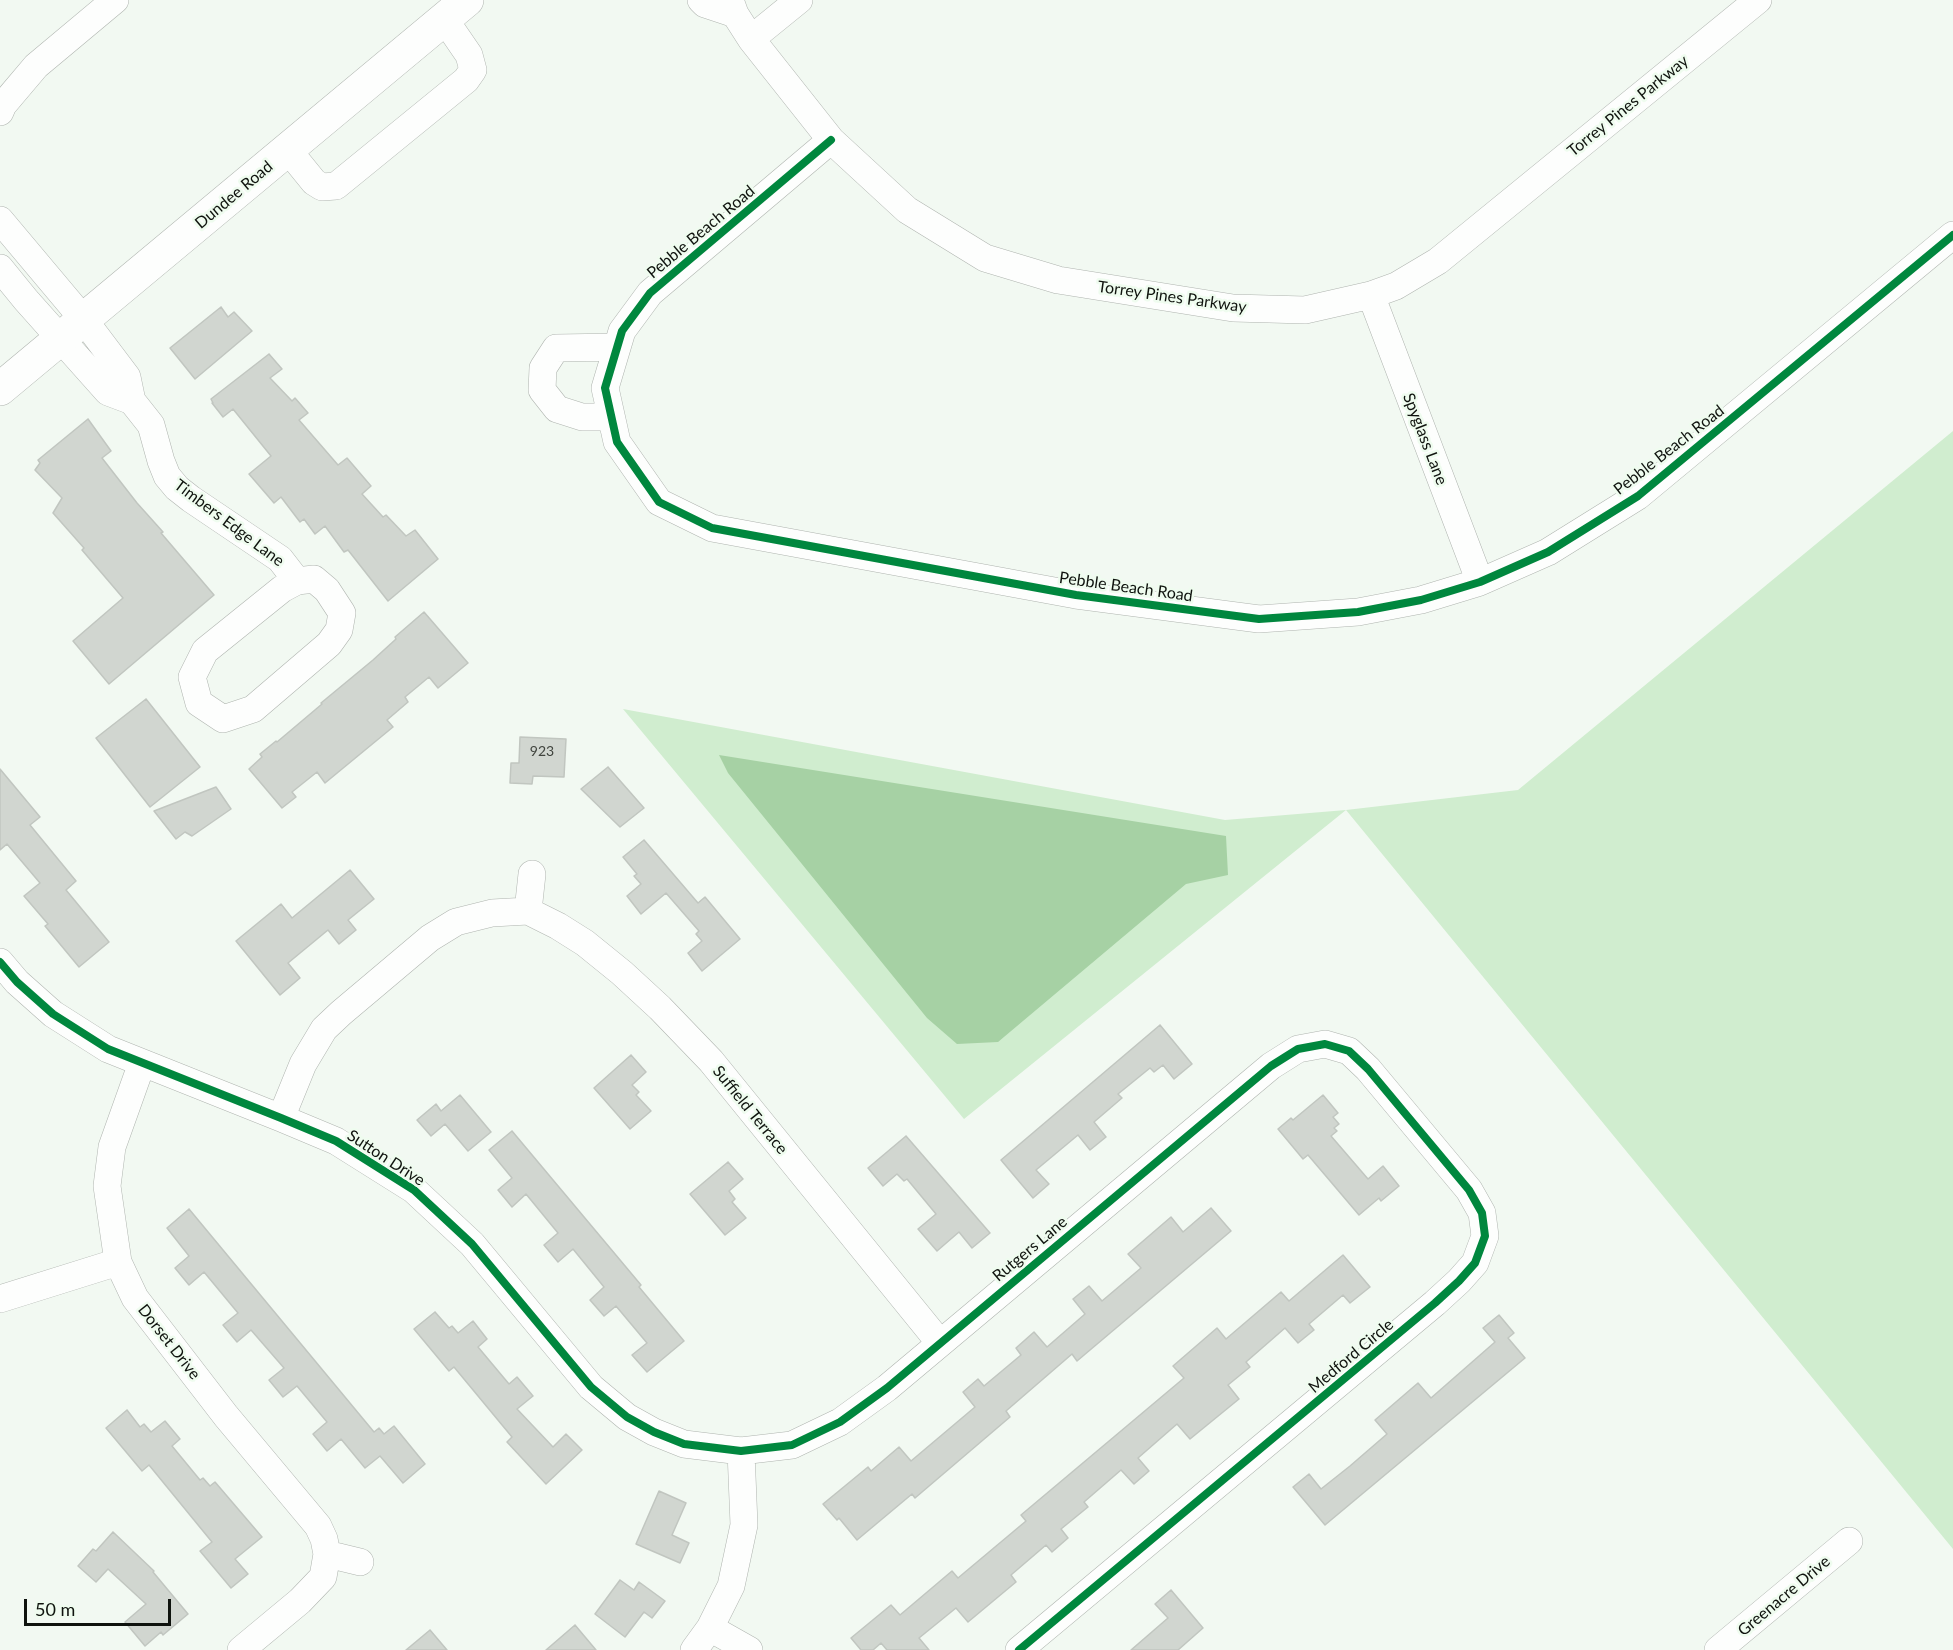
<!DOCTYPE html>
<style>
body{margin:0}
#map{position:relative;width:1953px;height:1650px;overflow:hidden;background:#f2f9f2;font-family:Lato,sans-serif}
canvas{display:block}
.scale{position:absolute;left:24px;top:1599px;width:147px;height:27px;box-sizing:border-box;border:3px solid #0f130e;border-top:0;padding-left:8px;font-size:18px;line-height:21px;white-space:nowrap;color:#0f130e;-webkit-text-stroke:4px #effcef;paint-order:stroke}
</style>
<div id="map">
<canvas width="1953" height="1650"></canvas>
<div class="scale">50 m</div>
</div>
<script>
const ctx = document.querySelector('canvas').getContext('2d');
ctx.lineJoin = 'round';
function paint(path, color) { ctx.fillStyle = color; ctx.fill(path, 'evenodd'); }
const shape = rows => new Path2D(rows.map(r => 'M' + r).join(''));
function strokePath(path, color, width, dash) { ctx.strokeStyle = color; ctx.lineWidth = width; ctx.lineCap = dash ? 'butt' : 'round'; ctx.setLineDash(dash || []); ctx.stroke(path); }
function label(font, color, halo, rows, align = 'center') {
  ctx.font = font + ' Lato,sans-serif'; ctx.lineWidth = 5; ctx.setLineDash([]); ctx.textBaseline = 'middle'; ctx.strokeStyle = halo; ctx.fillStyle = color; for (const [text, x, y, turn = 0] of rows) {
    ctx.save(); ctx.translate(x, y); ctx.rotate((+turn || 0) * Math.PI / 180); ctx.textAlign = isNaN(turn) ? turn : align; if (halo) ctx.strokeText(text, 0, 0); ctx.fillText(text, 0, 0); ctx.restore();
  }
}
const green = shape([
 [1953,431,1953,1549,1346,810,964,1119,623,709,1225,820,1346,810,1518,790]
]);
const water = shape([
 [719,755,1226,836,1228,875,1186,884,998,1042,957,1044,927,1018,728,773]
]);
const building = shape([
 [221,307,228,317,234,312,252,331,195,379,170,348,221,307],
 [269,354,282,369,270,378,292,401,295,398,308,413,299,420,338,465,347,458,371,486,362,494,383,517,386,515,406,536,415,530,438,559,388,601,348,550,344,552,325,526,315,534,304,519,300,522,281,497,274,503,249,474,271,456,233,409,223,417,212,403,213,403,211,399,269,354],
 [88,419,111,451,102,458,137,503,163,532,161,533,214,595,109,684,73,641,123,598,82,550,84,548,53,513,62,498,35,470,40,463,38,460,88,419],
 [424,612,468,663,438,688,429,677,405,697,408,702,387,720,393,727,325,783,317,772,292,792,296,797,282,808,249,769,262,757,260,754,276,741,277,742,322,704,321,703,373,660,396,639,395,637,424,612],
 [146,699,200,767,150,807,96,738,146,699],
 [520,737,566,739,564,777,533,776,532,784,510,783,511,763,519,763,520,737],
 [608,767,644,808,620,827,581,789,608,767],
 [0,769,40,817,30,825,76,881,66,890,109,942,79,967,45,926,48,924,24,896,40,883,7,844,0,850,0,769],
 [216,787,231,809,192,836,185,832,176,839,154,811,216,787],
 [644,840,698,903,705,897,740,939,702,971,688,953,702,941,696,934,699,931,666,893,641,914,627,896,641,884,634,876,637,874,623,857,644,840],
 [350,870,374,899,348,920,356,930,339,944,328,930,288,963,300,978,280,995,236,941,281,904,292,918,350,870],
 [1160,1025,1192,1064,1174,1079,1163,1065,1154,1072,1150,1068,1118,1094,1122,1098,1094,1122,1106,1137,1090,1150,1078,1135,1036,1170,1049,1184,1033,1198,1001,1160,1160,1025],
 [631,1055,646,1072,632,1085,639,1092,636,1095,651,1111,630,1129,594,1088,631,1055],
 [460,1095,491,1132,468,1151,445,1124,431,1136,417,1120,436,1104,441,1111,460,1095],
 [1323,1095,1338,1113,1333,1117,1339,1124,1334,1128,1337,1131,1331,1136,1368,1179,1383,1166,1399,1186,1381,1201,1379,1198,1359,1215,1308,1155,1303,1159,1278,1129,1291,1118,1293,1120,1323,1095],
 [512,1131,641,1285,639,1287,684,1341,647,1372,632,1355,647,1343,616,1306,604,1316,590,1300,604,1287,573,1249,558,1262,544,1245,558,1233,526,1194,512,1207,498,1190,512,1178,489,1150,512,1131],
 [906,1136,990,1233,972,1248,959,1232,937,1251,918,1229,936,1214,907,1179,904,1181,897,1174,883,1186,868,1168,906,1136],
 [728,1162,743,1179,729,1191,735,1199,732,1202,746,1218,725,1235,690,1194,728,1162],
 [1211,1208,1231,1231,1077,1361,1072,1354,1006,1411,1010,1417,915,1498,912,1494,857,1540,839,1518,837,1520,823,1504,868,1467,871,1471,899,1447,911,1461,975,1407,963,1392,978,1379,984,1386,1021,1355,1016,1348,1034,1332,1047,1347,1085,1314,1073,1299,1089,1286,1102,1301,1141,1268,1128,1254,1171,1217,1183,1232,1211,1208],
 [189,1209,374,1432,379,1428,384,1434,394,1426,425,1464,403,1483,380,1456,365,1468,341,1439,327,1451,313,1434,327,1422,297,1386,283,1397,269,1380,284,1368,251,1330,237,1342,223,1325,238,1313,204,1272,189,1285,175,1268,189,1256,167,1228,189,1209],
 [1343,1255,1370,1287,1350,1303,1343,1295,1309,1324,1314,1330,1298,1343,1285,1328,1246,1362,1250,1367,1228,1385,1239,1399,1190,1439,1177,1424,1138,1458,1149,1471,1134,1484,1121,1470,1084,1502,1088,1507,1061,1529,1068,1538,1052,1552,1046,1545,1011,1575,1016,1582,968,1622,956,1608,919,1638,929,1650,887,1650,881,1643,873,1650,861,1650,851,1638,891,1605,900,1615,952,1571,958,1578,1026,1521,1021,1515,1184,1378,1173,1366,1217,1328,1226,1339,1281,1292,1289,1301,1343,1255],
 [435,1312,449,1328,452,1326,458,1333,473,1321,487,1339,478,1347,509,1384,517,1377,533,1396,517,1409,553,1447,566,1434,582,1450,546,1484,507,1442,512,1437,454,1367,449,1371,414,1329,435,1312],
 [1499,1315,1514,1333,1508,1338,1525,1358,1325,1525,1293,1487,1309,1474,1321,1489,1350,1466,1387,1434,1375,1420,1418,1383,1431,1398,1495,1342,1483,1328,1499,1315],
 [127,1410,140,1427,144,1424,151,1432,165,1421,180,1439,172,1446,200,1480,203,1478,210,1486,215,1482,262,1537,235,1559,248,1574,231,1588,200,1551,212,1542,149,1465,142,1471,106,1428,127,1410],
 [659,1491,686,1503,672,1535,689,1543,680,1563,636,1544,659,1491],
 [113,1532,154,1571,153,1572,188,1614,163,1635,161,1632,145,1646,125,1622,146,1604,108,1569,96,1582,78,1566,93,1549,96,1551,113,1532],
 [620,1580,634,1590,639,1582,665,1601,652,1618,644,1612,625,1637,595,1614,620,1580],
 [1171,1590,1203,1628,1178,1650,1131,1650,1168,1618,1155,1604,1171,1590],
 [575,1625,596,1650,546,1650,575,1625],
 [430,1630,447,1650,406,1650,430,1630]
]);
const minor = shape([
 [701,0,705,4,735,14,730,0],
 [735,14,751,39,831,140,907,210,985,258,1058,280,1233,308,1305,310,1371,295,1396,286,1438,261,1758,0],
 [751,39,799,0],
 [0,112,3,105,36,66,115,0],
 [831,140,650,293,622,331,605,388,617,442,659,502,712,528,1076,595,1259,619,1358,612,1421,600,1480,582,1548,552,1638,496,1953,235],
 [288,150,314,182,322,187,336,186,466,80,473,70,469,55,445,20],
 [0,220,84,320,127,377,132,401,108,392,26,300,0,268],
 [1371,295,1480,582],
 [132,401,151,425,161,461,167,476,177,488,191,499,280,559,297,581],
 [611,417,582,417,557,409,542,390,543,368,556,348,617,347],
 [314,579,327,590,342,613,339,630,329,644,253,709,223,719,199,703,192,677,205,651,282,589,297,581,314,579],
 [528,911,532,874],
 [0,962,17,982,53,1014,108,1049,281,1118,336,1141,414,1190,472,1244,591,1387,627,1417,654,1432,684,1444,741,1451,792,1445,840,1422,887,1388,1271,1066,1298,1049,1325,1044,1349,1051,1368,1069,1469,1190,1482,1213,1485,1236,1475,1263,1459,1281,1435,1303,1019,1650],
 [142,1063,112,1147,107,1186,118,1262,135,1298,226,1416,318,1526,324,1539,327,1554,360,1562],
 [281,1118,303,1064,324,1029,341,1013,430,938,456,922,492,913,528,911,558,926,585,943,622,973,660,1008,711,1061,940,1343],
 [0,1299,118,1262],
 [710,1628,749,1650],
 [241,1650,300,1601,323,1577,327,1554],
 [694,1650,710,1628,731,1586,744,1525,741,1451],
 [1718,1650,1849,1541]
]);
const major = shape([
 [0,389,467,0]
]);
const cycleway = shape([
 [831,140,650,293,622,331,605,388,617,442,659,502,712,528,1076,595,1259,619,1358,612,1421,600,1480,582,1548,552,1638,496,1953,235],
 [0,962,17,982,53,1014,108,1049,281,1118,336,1141,414,1190,472,1244,591,1387,627,1417,654,1432,684,1444,741,1451,792,1445,840,1422,887,1388,1271,1066,1298,1049,1325,1044,1349,1051,1368,1069,1469,1190,1482,1213,1485,1236,1475,1263,1459,1281,1435,1303,1019,1650]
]);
const numberNames = [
 ["923",542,751]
];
const streetNames = [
 ["Torrey Pines Parkway",1628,106,-39],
 ["Dundee Road",234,195,-40],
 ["Pebble Beach Road",701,232,-40],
 ["Torrey Pines Parkway",1172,297,8],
 ["Spyglass Lane",1425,439,69],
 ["Pebble Beach Road",1669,450,-38],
 ["Timbers Edge Lane",229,523,37],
 ["Pebble Beach Road",1126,587,8],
 ["Suffield Terrace",750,1110,51],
 ["Sutton Drive",386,1158,33],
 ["Rutgers Lane",1030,1249,-40],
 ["Dorset Drive",169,1342,52],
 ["Medford Circle",1351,1356,-40],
 ["Greenacre Drive",1784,1596,-40]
];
paint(green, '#d0edcf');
paint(water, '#a6d1a4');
paint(building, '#d1d6d0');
strokePath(building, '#c1c6c0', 1.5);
strokePath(minor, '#afb4af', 28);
strokePath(major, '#afb4af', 34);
strokePath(minor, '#fdfefd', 27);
strokePath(major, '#fdfefd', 33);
strokePath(cycleway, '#00873e', 8);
label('14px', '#40443e', null, numberNames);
label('16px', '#0f130e', '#effcef', streetNames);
</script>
